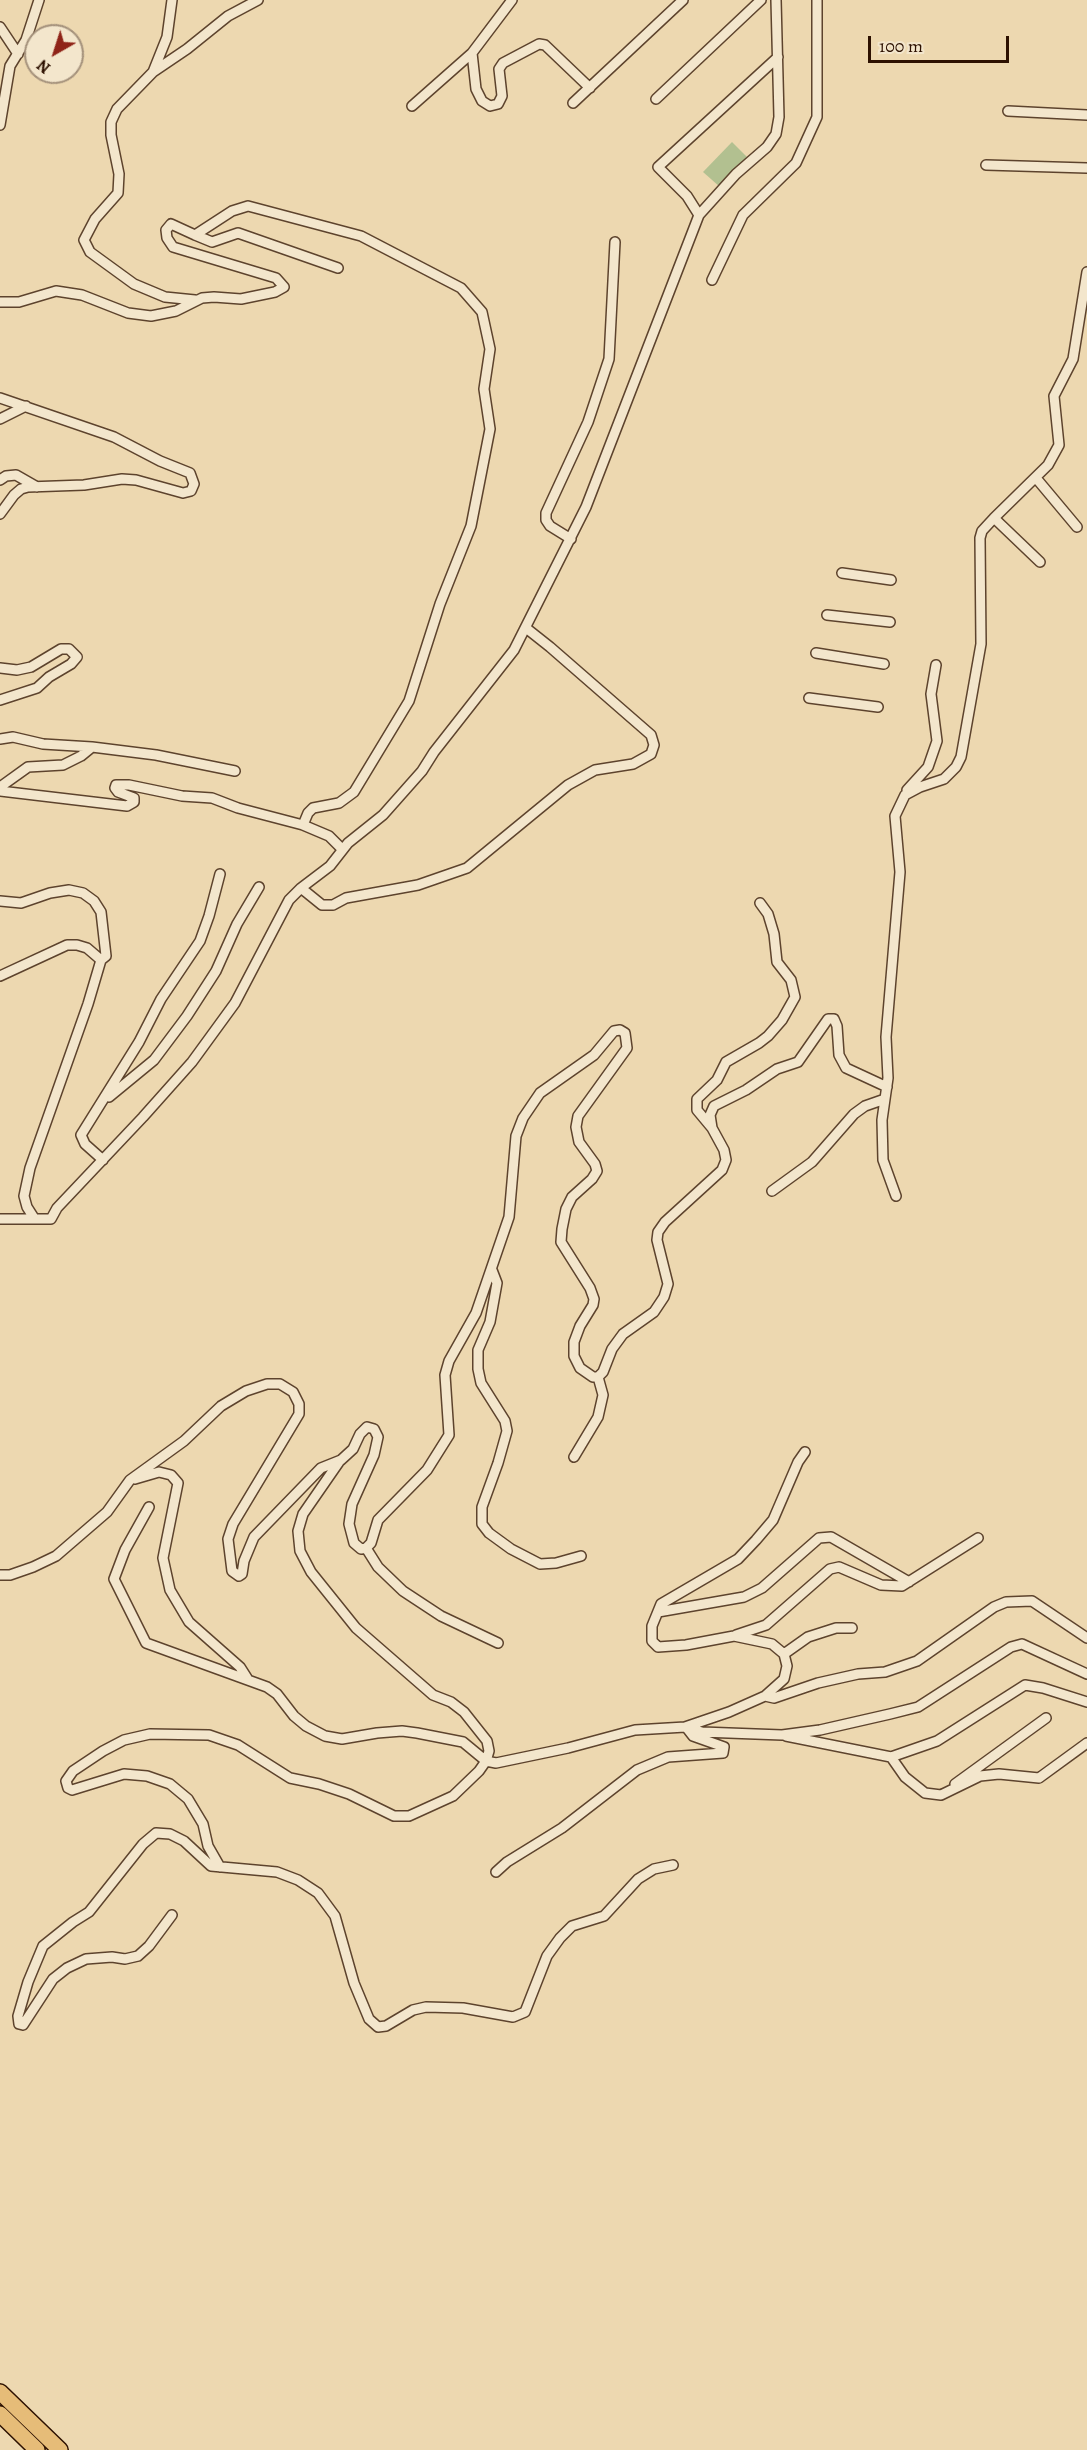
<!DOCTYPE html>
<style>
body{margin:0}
#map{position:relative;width:1087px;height:2450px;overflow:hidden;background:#edd8b0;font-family:Alegreya,serif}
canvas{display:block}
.north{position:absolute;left:24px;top:24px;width:60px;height:60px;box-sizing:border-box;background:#f3e6cc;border:2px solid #a4917b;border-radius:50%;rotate:219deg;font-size:16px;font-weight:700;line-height:24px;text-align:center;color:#2d1101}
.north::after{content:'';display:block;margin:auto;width:21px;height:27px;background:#8f2418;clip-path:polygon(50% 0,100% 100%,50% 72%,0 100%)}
.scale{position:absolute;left:868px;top:36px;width:141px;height:27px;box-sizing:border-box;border:3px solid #2d1101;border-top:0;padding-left:8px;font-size:18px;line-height:21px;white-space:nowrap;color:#2d1101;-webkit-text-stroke:4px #f3e6cc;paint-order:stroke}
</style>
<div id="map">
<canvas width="1087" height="2450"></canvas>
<div class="north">N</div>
<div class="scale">100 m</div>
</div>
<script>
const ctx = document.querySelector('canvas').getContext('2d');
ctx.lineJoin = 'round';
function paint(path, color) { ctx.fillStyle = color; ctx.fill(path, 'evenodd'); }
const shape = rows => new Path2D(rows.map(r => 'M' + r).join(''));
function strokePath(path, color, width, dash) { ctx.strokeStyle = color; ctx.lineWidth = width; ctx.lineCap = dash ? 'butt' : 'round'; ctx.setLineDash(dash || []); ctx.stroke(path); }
const green = shape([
 [732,142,748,158,720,187,703,172]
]);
const minor = shape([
 [512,0,472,53,476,89,482,101,490,106,498,104,502,96,499,69,503,63,539,44,545,45,590,88],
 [0,27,18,54],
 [153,72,167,37,172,0],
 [656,99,761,0],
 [573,103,683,0],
 [412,106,472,53],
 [1008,111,1087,115],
 [0,125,10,66,26,40,39,0],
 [986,165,1087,168],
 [699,215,687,196,658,167,778,57],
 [195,235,212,242,238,233,338,268],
 [712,280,743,215,796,163,817,117,817,0],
 [195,300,165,297,134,284,90,252,84,240,95,219,118,193,119,174,111,135,111,122,117,109,153,72,187,49,228,16,258,0],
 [0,302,19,302,56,291,82,295,128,313,151,316,176,311,202,298,214,297,241,299,275,292,284,287,276,278,173,247,167,238,166,230,171,224,195,235,232,211,248,206,361,236,461,288,482,312,490,349,484,389,490,429,471,526,440,604,409,701,354,792,339,803,313,808,308,813,303,825],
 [0,398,114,437,160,461,190,473,194,484,191,491,183,493,136,480,122,479,84,485,28,487,21,489,14,495,0,514],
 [0,419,26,406],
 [1036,478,1077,527],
 [0,480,6,476,16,475,37,487],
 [994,518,1040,562],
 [571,539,550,526,546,520,546,513,588,422,609,359,615,242],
 [842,573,891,580],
 [827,615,890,622],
 [816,653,884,664],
 [0,668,17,670,31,667,61,649,69,649,77,657,71,664,49,677,37,688,0,700],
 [809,698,878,707],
 [0,739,13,737,43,744,92,747],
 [0,787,28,767,63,765,81,756,92,747,156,755,235,771],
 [907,790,928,767,937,741,931,694,936,665],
 [0,791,127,806,134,802,134,798,118,792,115,788,116,785,129,785,182,796,212,798,238,808,303,825,329,836,342,849],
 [301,888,322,905,333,905,346,898,418,885,467,868,568,785,595,770,633,764,651,754,654,745,651,735,550,647,526,628],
 [0,901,21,903,50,893,69,890,83,893,94,901,101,912,106,956,101,960,87,948,77,945,67,945,0,976],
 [109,1097,154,1060,187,1016,216,971,237,924,259,887],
 [712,1128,697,1110,697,1099,717,1080,726,1062,759,1043,768,1036,782,1020,795,997,791,980,777,962,774,934,768,914,760,903],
 [103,1160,85,1144,81,1135,139,1042,161,999,200,941,209,916,220,874],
 [772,1191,812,1162,854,1114,865,1106,885,1099],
 [896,1196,883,1160,882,1120,888,1078,886,1037,900,872,895,816,905,795,920,787,944,779,956,767,961,757,981,644,980,538,982,531,994,518,1048,465,1059,445,1054,396,1073,359,1087,272],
 [34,1218,27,1207,24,1196,30,1168,88,1004,101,960],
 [0,1219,51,1219,57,1208,143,1117,192,1062,235,1003,289,900,301,888,330,866,348,843,383,815,422,771,434,752,514,650,586,507,699,215,736,174,767,147,776,134,779,117,776,0],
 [492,1270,497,1283,490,1322,478,1350,478,1369,481,1383,505,1421,507,1431,498,1463,482,1507,482,1524,489,1533,511,1549,540,1564,556,1563,581,1556],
 [574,1457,598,1417,603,1395,598,1377],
 [135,1479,159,1472,171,1475,178,1483,163,1558,170,1590,189,1622,240,1667,247,1678],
 [149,1507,125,1550,114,1579,146,1643,267,1687,277,1694,294,1716,306,1726,325,1736,342,1739,377,1733,402,1731,417,1733,463,1742,486,1761,496,1763,568,1748,635,1730,685,1727,729,1712,765,1696,784,1679,787,1666,784,1654,772,1644,734,1636,686,1645,658,1647,652,1641,652,1626,661,1604,738,1559,756,1540,773,1520,798,1462,805,1452],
 [366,1548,378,1567,403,1591,441,1616,498,1643],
 [0,1575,10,1575,33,1567,56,1556,107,1512,130,1480,184,1441,221,1406,246,1391,267,1384,280,1384,293,1392,299,1404,299,1414,233,1524,228,1539,232,1571,239,1576,242,1574,244,1561,254,1537,321,1468,341,1460,353,1449,360,1434,367,1427,374,1429,378,1437,374,1455,352,1504,349,1524,354,1543,361,1549,366,1548,371,1543,378,1520,427,1470,449,1435,445,1375,449,1361,476,1313,509,1217,516,1136,523,1118,540,1093,594,1055,614,1031,620,1030,625,1033,627,1048,578,1116,576,1127,579,1142,595,1164,597,1171,592,1179,572,1197,566,1209,562,1229,561,1242,590,1288,594,1299,593,1305,580,1326,574,1342,574,1356,580,1368,593,1377,598,1377,603,1372,612,1349,623,1334,654,1312,664,1297,668,1284,657,1240,658,1232,665,1222,722,1170,726,1160,724,1150,712,1128,710,1115,714,1106,746,1090,777,1069,798,1062,828,1019,834,1019,837,1026,839,1055,846,1068,887,1087],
 [658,1612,744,1597,762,1588,819,1538,831,1537,909,1582],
 [736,1635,766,1625,830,1569,839,1567,881,1585,902,1586,978,1538],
 [784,1654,808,1637,836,1628,852,1628],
 [765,1696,774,1698,818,1683,858,1674,885,1672,917,1661,994,1607,1006,1602,1032,1601,1087,1638],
 [685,1727,702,1732,782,1735,820,1730,890,1714,918,1707,1011,1647,1022,1644,1087,1674],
 [786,1736,891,1757,937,1741,1025,1685,1043,1688,1087,1702],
 [891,1757,905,1777,925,1793,941,1795,980,1776,999,1774,1039,1778,1087,1743],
 [955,1784,1046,1718],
 [220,1867,208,1846,203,1824,188,1799,170,1784,147,1776,124,1774,72,1790,68,1788,66,1781,73,1771,103,1751,124,1740,150,1734,209,1735,238,1745,290,1778,319,1784,349,1794,394,1816,409,1816,453,1796,479,1771,486,1761,489,1751,487,1741,464,1712,451,1702,433,1695,356,1628,311,1572,300,1551,298,1531,303,1514,339,1462],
 [496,1872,507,1862,562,1828,637,1770,668,1757,723,1753,724,1747,693,1736,686,1727],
 [172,1915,149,1946,138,1956,125,1959,112,1957,86,1959,67,1968,53,1979,23,2025,19,2024,18,2016,28,1982,43,1946,73,1922,89,1912,143,1844,156,1833,170,1834,184,1841,211,1866,277,1872,298,1880,318,1893,335,1916,354,1983,369,2019,378,2027,386,2026,413,2010,426,2007,463,2008,513,2017,525,2012,547,1956,560,1938,572,1926,604,1916,638,1879,654,1869,673,1865]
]);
const primary = shape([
 [0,2392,60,2450],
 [0,2414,37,2450]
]);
paint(green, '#b2c090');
strokePath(minor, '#5d432d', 12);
strokePath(primary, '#2d1101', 18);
strokePath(minor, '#f3e6cc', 9);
strokePath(primary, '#e6bc78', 15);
</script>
